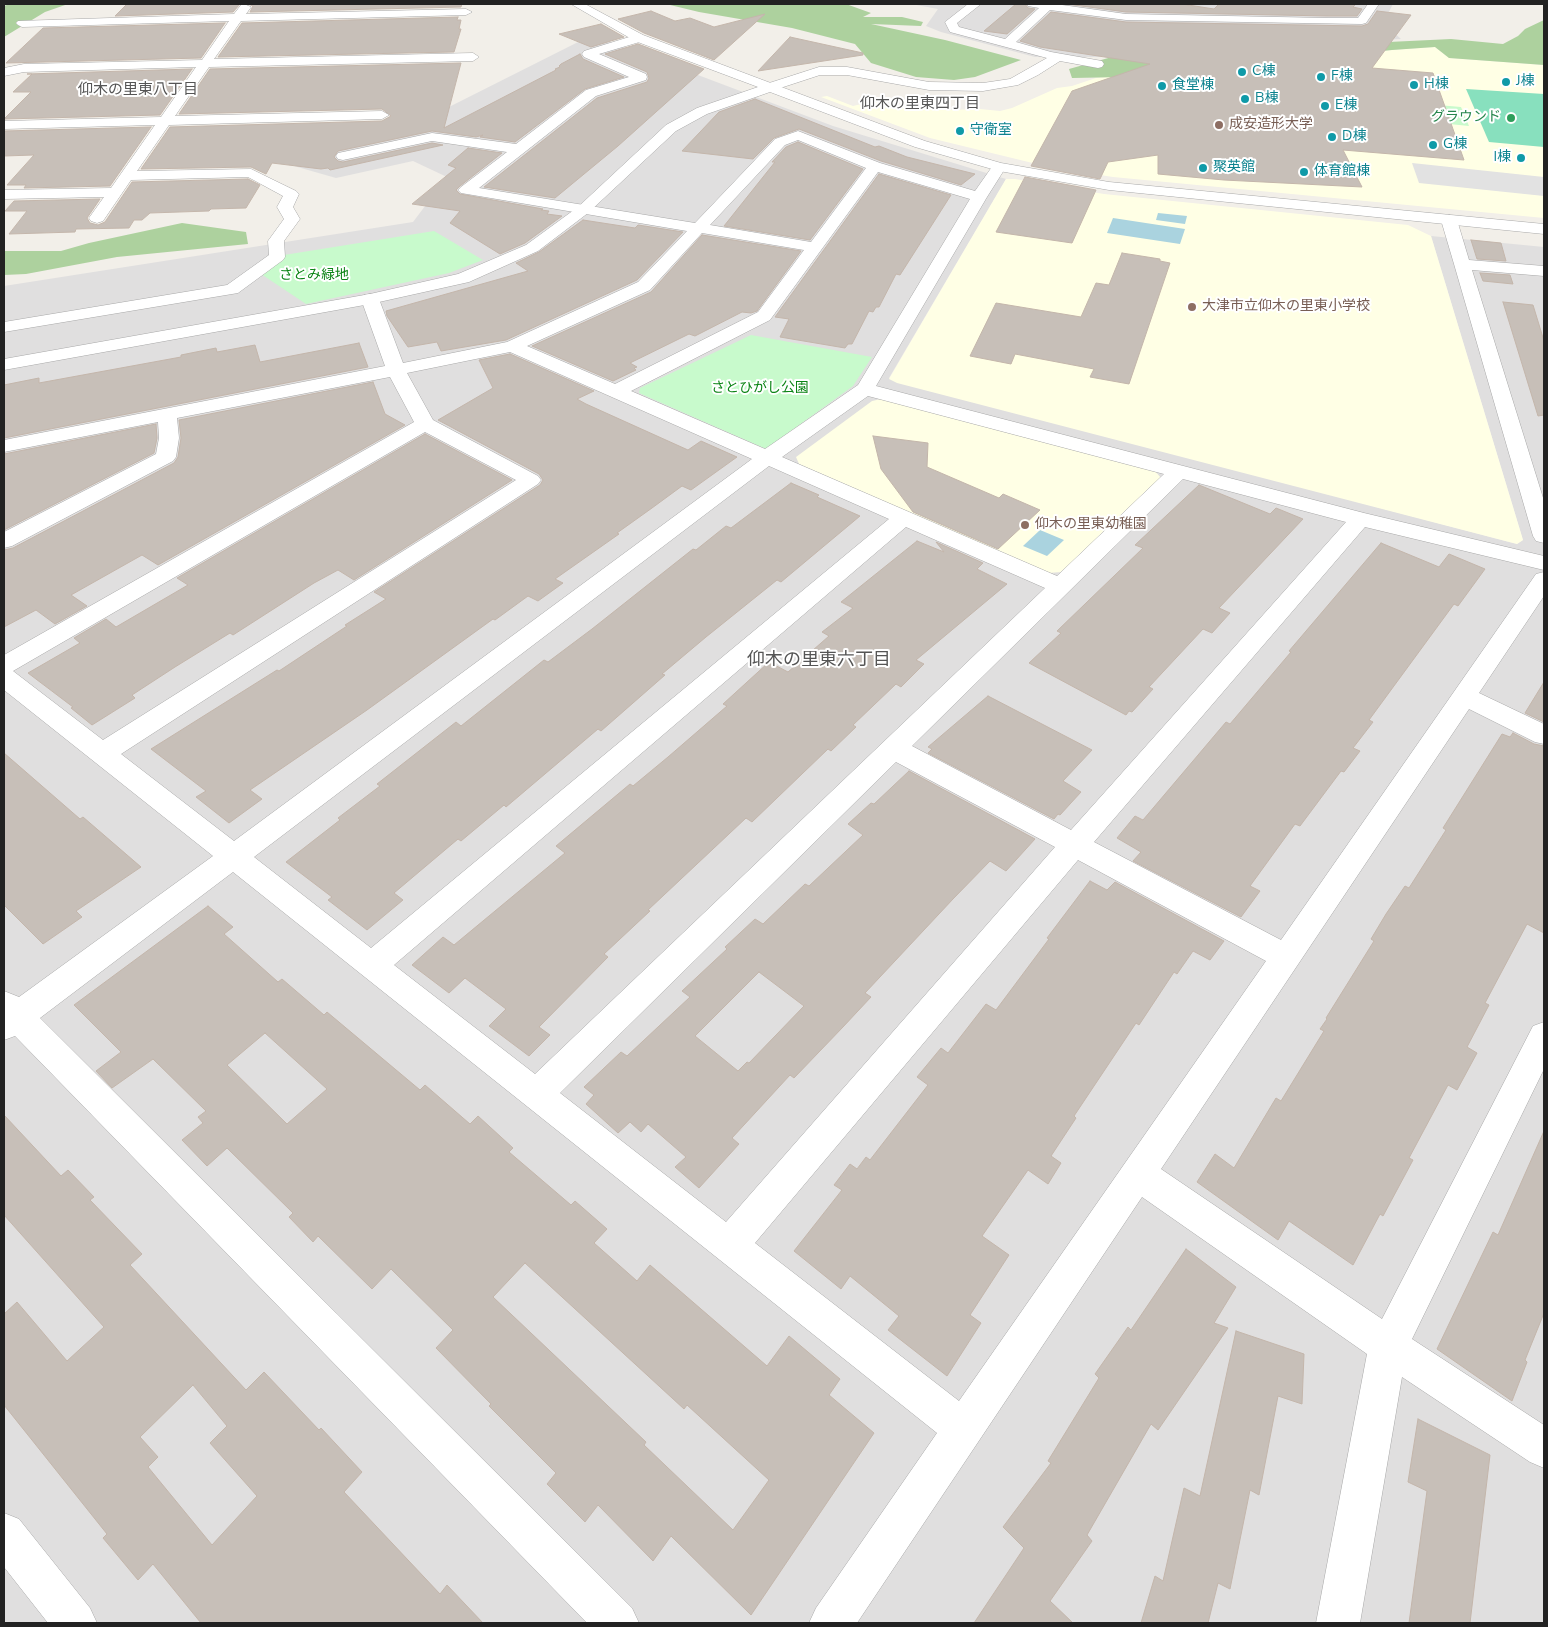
<!DOCTYPE html>
<meta charset="utf-8">
<style>
body{margin:0}
#map{position:relative;width:1548px;height:1627px;overflow:hidden;background:#f2efe9;font-family:"Nunito Sans",sans-serif}
canvas{display:block}
.frame{position:absolute;inset:0;border:5px solid #222;pointer-events:none}
</style>
<div id="map">
<canvas width="1548" height="1627"></canvas>
<div class="frame"></div>
</div>
<script>
const ctx = document.querySelector('canvas').getContext('2d');
ctx.lineJoin = 'round';
function paint(path, color) { ctx.fillStyle = color; ctx.fill(path, 'evenodd'); }
const shape = rows => new Path2D(rows.map(r => 'M' + r).join(''));
function strokePath(path, color, width, dash) { ctx.strokeStyle = color; ctx.lineWidth = width; ctx.lineCap = dash ? 'butt' : 'round'; ctx.setLineDash(dash || []); ctx.stroke(path); }
function label(font, color, halo, rows, align = 'center') {
  ctx.font = font + ' "Nunito Sans","Noto Sans JP",sans-serif'; ctx.lineWidth = 4; ctx.setLineDash([]); ctx.textBaseline = 'middle'; ctx.strokeStyle = halo; ctx.fillStyle = color; for (const [text, x, y, turn = 0] of rows) {
    ctx.save(); ctx.translate(x, y); ctx.rotate((+turn || 0) * Math.PI / 180); ctx.textAlign = isNaN(turn) ? turn : align; if (halo) ctx.strokeText(text, 0, 0); ctx.fillText(text, 0, 0); ctx.restore();
  }
}
const residential = shape([
 [911,4,1393,4,1383,23,1401,39,1122,51,1099,57,1035,57,941,32,926,26,938,9],
 [592,35,833,126,1006,179,889,378,1517,544,1523,540,1431,236,1544,247,1544,1623,4,1623,4,286,413,222,447,177,413,161,336,178,294,166,445,109]
]);
const education = shape([
 [1435,47,1449,58,1544,65,1544,218,1113,177,1049,167,930,138,821,97,827,96,853,106,874,101,894,106,905,104,952,110,980,109,1000,111,1012,108,1057,88,1072,86,1096,78,1377,52,1392,50],
 [1006,179,1015,179,1104,194,1408,225,1431,236,1523,540,1517,544,897,383,889,379],
 [881,399,1155,471,1161,478,1062,572,1048,573,799,464,796,457,872,401]
]);
const forest = shape([
 [10,4,68,4,45,12,4,37,4,6],
 [666,4,846,4,871,13,863,17,902,17,923,22,921,26,871,24,945,40,1021,60,975,77,954,80,916,77,871,63,855,44,792,28,699,12],
 [1544,20,1544,65,1449,58,1435,47,1392,50,1123,77,1072,78,1069,69,1119,55,1451,39,1503,44,1518,36,1525,29],
 [182,223,246,232,248,244,117,257,26,274,4,275,4,251,61,251,89,243]
]);
const park = shape([
 [1403,102,1461,107,1469,126,1410,120],
 [434,231,483,260,449,273,306,304,261,274,284,255],
 [751,335,872,357,853,386,766,449,639,393,640,388]
]);
const pitch = shape([
 [1466,89,1544,94,1544,147,1489,142]
]);
const parking = shape([
 [1412,163,1544,177,1544,196,1419,183]
]);
const water = shape([
 [1158,213,1187,216,1185,224,1156,220],
 [1113,218,1185,229,1180,244,1107,233],
 [1040,530,1064,540,1047,556,1023,546]
]);
const building = shape([
 [127,4,240,4,233,12,115,16,127,4],
 [248,4,462,4,461,7,250,12,253,6,248,4],
 [1016,4,1025,4,1028,8,1035,9,1007,34,984,31,1016,4],
 [1067,4,1182,4,1214,9,1219,4,1356,4,1353,7,1362,9,1357,16,1328,16,1126,12,1067,4],
 [651,11,675,21,690,18,714,27,765,14,714,60,644,33,618,19,651,11],
 [1377,11,1411,15,1372,68,1433,73,1464,160,1343,150,1362,187,1224,180,1158,174,1158,155,1108,162,1100,179,1031,166,1072,91,1150,64,1040,47,1020,41,1051,12,1126,22,1362,26,1368,24,1377,11],
 [458,17,457,20,461,20,459,29,461,29,454,52,218,57,242,23,458,17],
 [225,23,201,58,6,63,43,28,225,23],
 [601,24,624,37,591,47,559,34,601,24],
 [790,37,863,53,863,55,758,71,790,37],
 [638,44,704,69,618,146,555,198,484,187,597,98,647,82,649,78,647,72,605,54,638,44],
 [580,54,583,59,624,77,585,89,515,142,480,137,483,135,476,137,432,131,338,151,334,157,338,161,343,162,432,143,443,145,330,170,328,168,321,169,272,163,266,174,251,167,141,169,170,127,382,121,391,116,382,109,179,114,210,69,461,63,444,128,556,70,555,69,560,67,559,66,561,64,580,54],
 [192,69,160,115,4,119,31,92,13,92,32,74,27,74,192,69],
 [755,99,875,147,879,146,907,157,975,174,961,185,881,161,799,129,774,138,753,159,682,151,719,112,755,99],
 [151,127,110,186,24,188,26,185,7,185,34,155,4,156,4,131,151,127],
 [798,142,863,169,810,240,724,226,775,162,772,162,786,147,798,142],
 [468,148,502,153,460,186,456,190,460,194,543,209,541,210,549,211,547,214,562,216,525,243,500,254,450,223,460,211,412,204,456,168,448,165,468,148],
 [879,174,951,195,900,275,896,274,879,307,876,307,873,312,869,311,852,344,848,344,845,348,780,337,789,319,775,317,879,174],
 [1025,177,1096,190,1072,243,996,232,1025,177],
 [248,179,260,185,246,208,211,209,209,211,150,213,142,220,134,220,129,228,76,229,75,232,9,234,27,211,5,211,14,201,100,199,87,218,90,223,98,225,105,222,132,182,248,179],
 [583,220,635,228,638,225,683,232,637,280,506,340,441,351,437,342,408,347,387,316,386,311,528,271,516,263,539,252,583,220],
 [702,235,801,251,757,311,751,313,742,312,695,336,689,334,630,363,637,367,634,368,636,370,613,381,532,346,651,292,702,235],
 [1471,240,1501,243,1506,261,1477,259,1471,240],
 [1122,253,1160,259,1160,261,1170,263,1129,384,1090,377,1094,369,1015,354,1011,364,970,356,996,303,1081,317,1096,283,1109,285,1122,253],
 [1480,273,1510,275,1513,284,1483,281,1480,273],
 [1503,302,1533,305,1544,341,1544,415,1538,416,1503,302],
 [359,343,368,367,4,438,4,385,39,378,39,383,181,357,181,355,216,348,217,352,255,345,260,362,359,343],
 [510,354,594,391,577,399,586,404,688,450,701,441,737,457,691,490,682,486,652,508,617,533,619,534,555,579,563,583,538,601,528,596,495,620,493,619,367,710,250,790,262,799,229,823,196,797,206,791,151,749,277,670,279,671,347,626,345,625,386,599,374,592,540,485,543,480,539,474,438,420,493,388,479,360,510,354],
 [373,382,385,414,405,425,158,565,142,555,71,595,87,606,55,624,36,610,4,627,4,550,13,548,174,463,178,457,181,438,179,420,373,382],
 [156,424,157,438,154,453,4,530,4,454,156,424],
 [425,434,512,480,354,580,338,570,314,583,233,635,230,633,175,667,132,695,135,698,92,725,71,708,73,707,28,673,80,643,74,638,106,619,116,627,188,585,177,578,425,434],
 [873,436,928,443,927,467,999,498,1003,494,1040,510,998,549,913,512,881,469,873,436],
 [791,483,819,495,817,497,860,516,781,582,777,580,706,637,662,674,665,675,601,731,598,729,506,807,504,805,461,841,458,839,394,893,403,900,367,930,328,900,332,897,286,862,340,820,338,818,380,786,377,784,456,722,461,726,544,660,548,662,592,629,693,549,696,550,726,526,731,528,791,483],
 [1199,485,1270,514,1276,508,1303,519,1219,608,1230,613,1212,633,1203,629,1149,687,1153,689,1132,712,1129,711,1126,715,1029,663,1061,633,1057,631,1143,548,1135,545,1199,485],
 [917,541,944,552,936,542,983,563,977,569,1007,584,916,660,924,664,901,687,896,684,853,725,856,727,831,751,828,749,752,822,746,818,648,910,650,911,604,954,608,957,539,1027,550,1035,529,1056,489,1026,506,1009,465,978,449,993,412,965,443,937,454,945,565,853,556,846,630,784,633,786,668,757,727,706,723,704,769,662,788,672,829,636,822,632,853,608,841,602,917,541],
 [1381,543,1439,567,1449,554,1485,569,1458,606,1454,604,1369,720,1373,722,1353,748,1360,751,1344,772,1341,771,1300,826,1295,824,1250,886,1260,891,1241,917,1133,861,1141,852,1117,838,1135,816,1143,820,1226,722,1230,724,1291,652,1289,651,1381,543],
 [1544,682,1544,722,1525,713,1544,682],
 [988,696,1092,750,1063,781,1081,792,1060,815,1058,814,1054,819,928,753,932,749,928,747,988,696],
 [1513,733,1534,744,1544,746,1544,933,1527,924,1485,1003,1489,1005,1467,1047,1477,1053,1457,1090,1448,1085,1409,1158,1413,1160,1383,1216,1380,1214,1353,1265,1289,1221,1278,1240,1197,1182,1215,1154,1234,1168,1276,1098,1281,1101,1324,1031,1320,1029,1327,1019,1326,1018,1374,941,1371,939,1386,914,1405,886,1409,888,1446,830,1443,828,1502,734,1510,737,1513,733],
 [4,753,80,819,83,817,141,867,76,911,82,917,43,944,4,905,4,753],
 [909,771,1035,839,1006,871,990,861,953,899,865,993,871,997,843,1027,794,1078,790,1075,732,1138,739,1144,699,1188,675,1167,686,1157,648,1124,641,1132,630,1122,618,1133,586,1104,594,1095,584,1087,621,1052,627,1056,690,997,682,991,727,949,725,947,755,919,763,924,805,884,809,886,863,835,848,824,871,803,874,804,909,771],
 [759,972,804,1006,749,1063,747,1062,738,1071,695,1036,759,972],
 [1090,881,1107,890,1115,882,1224,941,1210,960,1193,951,1177,974,1174,972,1139,1025,1136,1023,1074,1116,1076,1118,1051,1156,1061,1163,1048,1184,1028,1170,982,1236,1009,1255,970,1315,981,1323,947,1376,888,1330,899,1316,850,1276,841,1289,794,1251,842,1190,834,1185,850,1164,857,1169,866,1157,870,1160,928,1085,917,1077,941,1048,948,1053,986,1004,996,1010,1049,939,1047,938,1090,881],
 [208,906,233,927,224,934,278,982,282,979,324,1015,327,1012,420,1090,425,1085,470,1124,478,1116,513,1148,509,1152,571,1205,575,1201,607,1229,594,1243,637,1281,650,1265,767,1366,789,1336,840,1379,829,1395,874,1433,751,1615,671,1536,653,1561,598,1505,585,1522,547,1484,556,1473,489,1406,491,1404,436,1348,453,1330,391,1269,372,1289,318,1236,313,1242,289,1217,293,1213,227,1148,207,1166,182,1140,203,1123,198,1117,206,1111,153,1059,112,1088,96,1071,121,1052,74,1005,208,906],
 [265,1033,327,1089,287,1124,227,1065,265,1033],
 [525,1263,684,1409,687,1405,769,1480,733,1530,644,1445,646,1442,493,1297,525,1263],
 [4,1115,61,1176,68,1170,94,1197,90,1200,142,1254,130,1265,246,1390,264,1372,319,1430,321,1428,362,1472,344,1492,440,1594,447,1585,483,1623,201,1623,153,1564,138,1580,103,1538,107,1534,4,1405,4,1314,17,1302,67,1361,104,1327,4,1215,4,1115],
 [193,1385,227,1426,210,1443,257,1496,212,1545,148,1467,158,1457,140,1437,193,1385],
 [1544,1131,1544,1313,1525,1360,1527,1362,1512,1401,1437,1349,1493,1232,1498,1235,1544,1131],
 [1186,1249,1236,1287,1214,1323,1228,1328,1158,1430,1151,1424,1087,1535,1092,1541,1050,1601,1073,1623,974,1623,1024,1548,1003,1527,1051,1463,1048,1461,1099,1378,1095,1374,1128,1327,1131,1330,1186,1249],
 [1236,1331,1304,1354,1302,1404,1278,1396,1259,1495,1250,1490,1230,1589,1218,1583,1208,1623,1141,1623,1155,1576,1163,1581,1184,1488,1200,1496,1236,1331],
 [1418,1419,1490,1455,1470,1623,1409,1623,1427,1491,1408,1482,1418,1419]
]);
const minor = shape([
 [244,4,251,7,246,14,466,9,472,12,466,15,241,21,214,59,473,53,479,57,473,61,209,67,175,116,382,111,389,115,382,119,169,125,137,171,251,169,296,191,299,194,293,207,300,219,284,241,285,257,283,260,238,293,4,332,4,322,227,285,269,255,268,241,284,219,277,207,283,196,248,177,131,180,103,221,97,223,91,221,89,218,104,197,4,199,4,190,111,188,155,125,4,129,4,121,161,117,196,67,24,72,4,76,4,68,24,64,202,60,229,21,22,27,18,25,16,23,18,21,234,14,241,5,244,4],
 [968,4,981,4,957,23,959,27,1005,39,1039,8,1028,6,1027,4,1055,4,1126,14,1328,18,1358,18,1368,4,1379,4,1366,23,1362,24,1126,20,1050,10,1016,42,1051,52,1102,61,1104,64,1102,67,1098,68,1060,61,1038,75,1018,85,983,91,929,90,847,75,820,75,768,92,762,88,763,85,819,67,847,67,929,82,983,83,1010,79,1047,58,950,32,945,22,968,4],
 [639,34,645,38,643,41,599,54,646,74,647,77,646,80,596,96,479,188,695,223,775,139,798,131,880,163,975,191,994,164,1004,164,1006,167,987,197,876,386,1364,513,1544,556,1544,570,1365,527,1094,842,1281,940,1536,574,1544,572,1544,596,1479,693,1544,724,1544,744,1535,742,1469,709,1161,1169,1382,1319,1533,1026,1544,1022,1544,1069,1412,1339,1544,1425,1544,1468,1530,1462,1402,1377,1360,1623,1316,1623,1367,1354,1142,1197,857,1623,809,1623,816,1608,937,1433,233,872,40,1018,632,1608,639,1623,587,1623,15,1036,4,1040,4,991,19,997,213,856,4,690,4,655,414,422,390,377,177,418,179,438,176,457,173,461,12,546,4,548,4,532,156,454,159,438,158,422,4,452,4,440,385,366,361,299,364,295,370,294,376,295,379,299,403,363,507,342,638,282,687,231,461,193,458,190,461,187,507,152,432,141,343,160,338,159,336,156,338,153,343,152,432,133,516,144,586,90,629,77,584,57,582,54,584,51,639,34],
 [798,140,866,168,811,242,710,225,785,145,798,140],
 [878,172,970,199,858,385,765,449,631,391,770,320,878,172],
 [702,233,804,250,758,312,615,384,527,346,650,290,702,233],
 [510,352,752,459,234,841,121,754,538,484,541,480,538,476,433,420,407,373,510,352],
 [868,396,1164,474,1057,576,782,457,868,396],
 [425,432,516,480,103,740,13,671,425,432],
 [769,466,889,519,371,948,254,857,769,466],
 [1183,479,1346,522,1071,830,912,746,1183,479],
 [906,527,1045,588,535,1074,394,965,906,527],
 [896,762,1055,847,726,1222,560,1093,896,762],
 [1078,860,1266,961,959,1401,755,1243,1078,860],
 [1449,215,1455,217,1457,220,1469,260,1544,266,1544,276,1472,270,1544,501,1544,543,1536,541,1533,536,1454,264,1441,220,1443,217,1449,215],
 [4,1513,19,1519,90,1608,97,1623,48,1623,4,1567,4,1513]
]);
const tertiary = shape([
 [571,4,585,4,643,35,925,141,1001,163,1109,182,1544,224,1544,234,1109,190,999,171,915,147,770,92,707,114,676,131,588,213,538,251,469,282,370,304,4,370,4,359,370,294,458,274,526,245,578,207,666,125,697,108,758,87,635,41,571,4]
]);
const markers = [
 [1242,72,5,"#0f9aa8"],
 [1321,77,5,"#0f9aa8"],
 [1506,82,5,"#0f9aa8"],
 [1414,85,5,"#0f9aa8"],
 [1162,86,5,"#0f9aa8"],
 [1245,99,5,"#0f9aa8"],
 [1325,106,5,"#0f9aa8"],
 [1511,118,5,"#2e9e5b"],
 [1219,125,5,"#8d6e63"],
 [960,131,5,"#0f9aa8"],
 [1332,137,5,"#0f9aa8"],
 [1433,145,5,"#0f9aa8"],
 [1521,158,5,"#0f9aa8"],
 [1203,168,5,"#0f9aa8"],
 [1304,172,5,"#0f9aa8"],
 [1192,307,5,"#8d6e63"],
 [1025,525,5,"#8d6e63"]
];
const farCulturenames = [
 ["C棟",1252,72],
 ["F棟",1331,77],
 ["J棟",1516,82],
 ["H棟",1424,85],
 ["食堂棟",1172,86],
 ["B棟",1255,99],
 ["E棟",1335,106],
 ["守衛室",970,131],
 ["D棟",1342,137],
 ["G棟",1443,145],
 ["I棟",1511,158,"right"],
 ["聚英館",1213,168],
 ["体育館棟",1314,172]
];
const farLeisurenames = [
 ["グラウンド",1501,118]
];
const farEducationnames = [
 ["成安造形大学",1229,125],
 ["大津市立仰木の里東小学校",1202,307],
 ["仰木の里東幼稚園",1035,525]
];
const farParknames = [
 ["さとみ緑地",314,276],
 ["さとひがし公園",760,389]
];
const farNeighbourhoodnames = [
 ["仰木の里東八丁目",138,90],
 ["仰木の里東四丁目",920,104]
];
const neighbourhoodNames = [
 ["仰木の里東六丁目",819,661]
];
paint(residential, '#e0dfdf');
paint(education, '#ffffe5');
paint(forest, '#add19e');
paint(park, '#c8facc');
paint(pitch, '#88e0be');
paint(parking, '#e2e2e2');
paint(water, '#aad3df');
paint(building, '#c7bfb8');
strokePath(building, '#c4b6ab', 1);
strokePath(minor, '#a9a9a9', 1);
strokePath(tertiary, '#a9a9a9', 1);
paint(minor, '#fff');
paint(tertiary, '#fff');
for (const [x, y, r, color] of markers) { const dot = new Path2D(); dot.arc(x, y, r, 0, 2 * Math.PI); ctx.fillStyle = color; ctx.fill(dot); strokePath(dot, '#fff', 2); }
label('14px', '#0d838f', '#fff', farCulturenames, 'left');
label('14px', '#27864d', '#fff', farLeisurenames, 'right');
label('14px', '#785e54', '#fff', farEducationnames, 'left');
label('14px', '#0c8416', '#fff', farParknames);
label('15px', '#555', '#fff', farNeighbourhoodnames);
label('18px', '#555', '#fff', neighbourhoodNames);
</script>
